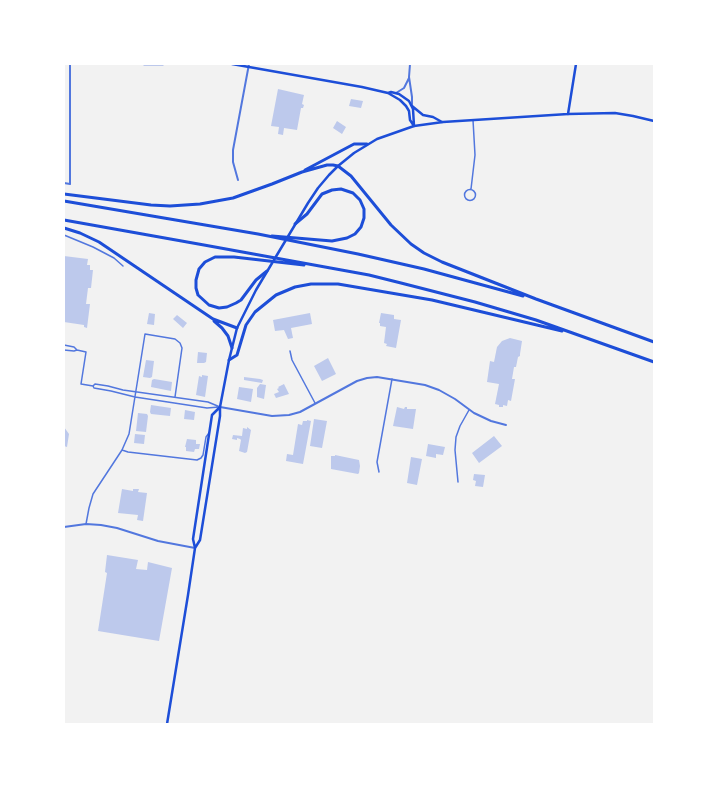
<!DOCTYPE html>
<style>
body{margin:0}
#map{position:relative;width:718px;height:788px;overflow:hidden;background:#f2f2f2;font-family:"Asap Condensed",sans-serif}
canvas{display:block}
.frame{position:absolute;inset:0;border:65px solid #fff;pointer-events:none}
</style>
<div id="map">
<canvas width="718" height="788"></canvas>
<div class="frame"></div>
</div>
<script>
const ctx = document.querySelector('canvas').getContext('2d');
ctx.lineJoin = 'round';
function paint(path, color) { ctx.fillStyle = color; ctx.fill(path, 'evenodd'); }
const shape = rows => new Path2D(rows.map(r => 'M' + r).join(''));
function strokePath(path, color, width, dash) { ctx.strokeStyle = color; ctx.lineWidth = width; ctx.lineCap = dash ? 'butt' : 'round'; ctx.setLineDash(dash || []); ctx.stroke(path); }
const building = shape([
 [278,89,304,95,302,104,304,105,303,108,301,108,297,130,284,128,283,135,278,134,279,127,271,126],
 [351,99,363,101,361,108,349,106],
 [337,121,346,127,342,134,333,128],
 [64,256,88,259,87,265,90,265,90,270,93,270,91,288,88,288,86,304,90,304,87,328,84,327,84,325,64,322],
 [149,313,155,314,154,325,147,324],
 [310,313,312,324,291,328,293,338,288,339,284,330,275,331,273,320],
 [381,313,394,315,394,319,401,320,396,348,386,346,387,344,384,343,386,327,380,326,380,323,379,323],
 [177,315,187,323,183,328,173,319],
 [510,338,522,341,520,354,520,356,518,357,516,367,514,367,512,379,515,379,511,401,508,400,507,406,503,405,503,407,499,407,499,405,495,404,499,384,487,382,490,361,494,362,497,347,502,341],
 [198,352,207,353,206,362,204,363,197,363],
 [328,358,336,374,322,381,314,366],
 [146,360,154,361,152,377,150,378,143,377],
 [202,375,208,376,205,397,196,395,199,376,202,377],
 [244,377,260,379,263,380,262,383,244,380],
 [154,379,172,382,171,391,151,387,152,380],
 [260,384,266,385,264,399,257,397,257,388],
 [284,384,289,394,276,398,274,394,279,392,277,389,279,388,278,387],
 [239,387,253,389,251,402,237,399],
 [151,405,171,408,170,416,151,414,150,412],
 [397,407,404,409,405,407,407,407,407,409,416,409,413,429,393,426],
 [185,410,195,412,194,420,184,419],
 [138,413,147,414,148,416,146,432,136,431],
 [314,419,327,421,322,448,310,446],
 [307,420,311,421,303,464,286,461,287,454,293,455,298,424,302,425,303,421,307,421],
 [64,427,69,434,67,447,64,446],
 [247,427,251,430,247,452,245,453,239,451,241,440,240,439,237,438,237,440,232,439,233,435,242,436,243,428,247,429],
 [135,434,145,435,144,444,134,443],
 [494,436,502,446,479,463,472,453],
 [187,439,196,440,196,444,200,444,199,449,195,449,194,452,186,451,186,447,185,447],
 [428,444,445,447,443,455,436,454,436,458,426,456],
 [335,455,359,460,360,466,359,473,358,474,331,469,331,456,335,456],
 [411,457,422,459,417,485,407,483],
 [474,474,485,475,483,487,475,486,476,481,473,480],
 [122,489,133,491,133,489,139,489,138,492,147,493,143,521,137,520,138,515,118,513],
 [107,555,138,560,136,569,147,570,148,562,172,568,159,641,98,631,107,573,105,572]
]);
const minor = shape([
 [471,189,475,155,473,120],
 '464.5 195a5.5 5.5 0 1 1 11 0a5.5 5.5 0 1 1-11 0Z',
 [64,235,93,247,114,258,123,266],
 [64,345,74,347,77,350],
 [64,350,74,351,77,350,86,352,81,384,93,386,94,388,111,391,135,397,207,408,219,407],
 [290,351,292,360,315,403],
 [93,386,95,384,108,386,123,390,208,402,220,407],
 [122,450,128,452,197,460,201,458,203,455,206,437,209,433],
 [379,472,377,462,392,379],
 [458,482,455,450,456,437,460,426,469,410],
 [86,524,89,508,93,494,122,450,129,434,145,334,175,339,180,343,182,348,175,397]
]);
const tertiary = shape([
 [410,64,409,77,412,97,412,105],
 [396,93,404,88,409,78],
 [238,180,233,162,233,150,249,64],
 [64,183,70,184,70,64],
 [220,407,272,416,289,415,300,412,357,381,367,378,377,377,425,385,439,390,455,399,474,413,491,421,506,425],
 [64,527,86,524,101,525,117,528,158,541,195,548]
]);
const secondary = shape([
 [144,64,163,64],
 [232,64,362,87,388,93,400,100,406,106,409,111,410,120,414,126],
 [388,93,391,92,399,94,409,101,413,109,414,126],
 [412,106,423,115,433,117,442,122],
 [568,114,615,113,633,116,654,121],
 [195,548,200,540,220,416,220,407,229,360,237,328],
 [167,724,188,595,195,548,193,539,212,415,220,407]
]);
const primary = shape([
 [237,328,256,290,308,203,318,188,329,175,338,166,354,153,377,139,414,126,443,122,568,114,576,64]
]);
const motorway = shape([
 [305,170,354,144,367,144],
 [64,194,151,205,170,206,200,204,233,198,272,184,302,172,327,165,333,165,338,166,351,176,391,225,411,244,424,253,442,262,536,299,654,342],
 [64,201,258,234,358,254,424,269,523,296],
 [64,220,204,245,369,275,401,283,475,302,536,320,654,362],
 [64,228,80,233,99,242,213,319,237,328],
 [272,236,332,241,347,238,355,234,361,227,364,218,364,209,360,200,353,193,341,189,332,190,322,194,307,214,295,224],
 [267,271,256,280,241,300,236,303,227,307,219,308,209,305,198,295,196,288,196,280,199,269,205,262,215,257,234,257,304,265],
 [214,321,222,328,228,336,232,348],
 [229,360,237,355,246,325,255,312,276,295,295,287,311,284,338,284,432,300,562,331]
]);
paint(building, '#bdc9ec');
strokePath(minor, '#5277de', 1.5);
strokePath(tertiary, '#5277de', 2);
strokePath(secondary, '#1d4ed8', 2.5);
strokePath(primary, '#1d4ed8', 2.5);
strokePath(motorway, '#1d4ed8', 3);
</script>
